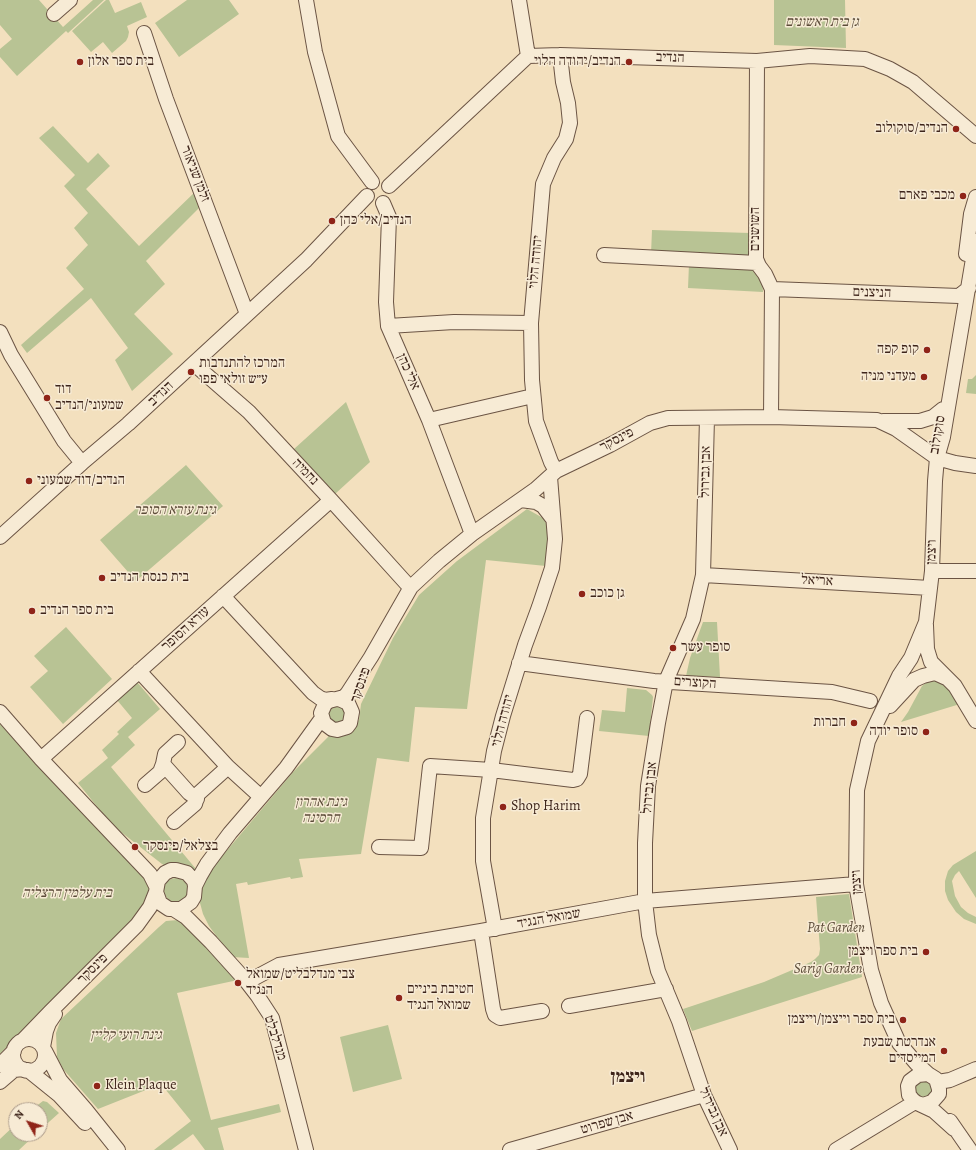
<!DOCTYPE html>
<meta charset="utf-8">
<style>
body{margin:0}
#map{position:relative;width:976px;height:1150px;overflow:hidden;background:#f3e0be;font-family:Alegreya,serif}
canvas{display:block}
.north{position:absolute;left:8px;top:1102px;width:40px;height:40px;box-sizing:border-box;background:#f7ebd5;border:1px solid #ad9c8b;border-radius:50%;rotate:309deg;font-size:11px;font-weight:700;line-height:16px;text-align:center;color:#3e251b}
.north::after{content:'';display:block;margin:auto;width:14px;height:18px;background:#8f2418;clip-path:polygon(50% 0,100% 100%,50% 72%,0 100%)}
</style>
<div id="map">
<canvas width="976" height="1150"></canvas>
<div class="north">N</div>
</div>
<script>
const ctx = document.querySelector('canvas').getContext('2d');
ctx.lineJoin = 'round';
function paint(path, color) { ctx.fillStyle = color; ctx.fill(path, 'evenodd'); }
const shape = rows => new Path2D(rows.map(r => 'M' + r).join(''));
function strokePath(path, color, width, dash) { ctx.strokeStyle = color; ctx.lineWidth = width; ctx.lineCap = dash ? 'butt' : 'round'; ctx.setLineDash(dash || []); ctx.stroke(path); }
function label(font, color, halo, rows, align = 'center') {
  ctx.font = font + ' Alegreya,"Frank Ruhl Libre",serif'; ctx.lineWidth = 3; ctx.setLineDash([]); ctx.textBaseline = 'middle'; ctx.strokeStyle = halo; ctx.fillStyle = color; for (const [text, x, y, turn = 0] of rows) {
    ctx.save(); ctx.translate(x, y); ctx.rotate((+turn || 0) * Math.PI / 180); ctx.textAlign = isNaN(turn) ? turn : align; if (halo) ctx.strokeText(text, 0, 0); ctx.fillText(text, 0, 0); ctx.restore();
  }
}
const green = shape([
 [0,0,39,0,63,27,93,0,104,0,68,33,66,31,17,76,0,57,0,49,12,39,0,25],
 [106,0,109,0,115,13,141,2,147,17,127,26,129,32,128,37,126,41,112,53,103,42,91,52,72,31],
 [187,0,229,0,239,14,179,57,155,23],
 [774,0,845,0,846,48,774,45],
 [53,126,88,163,98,153,110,166,86,189,139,246,196,191,202,205,146,261,165,284,134,314,173,354,132,391,115,360,128,348,91,298,27,353,21,345,84,289,66,268,88,245,74,228,88,213,64,186,75,175,39,138],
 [652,230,750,233,749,257,651,254],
 [689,264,752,268,762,277,763,292,688,288],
 [976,375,976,394,966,393,968,379,972,379],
 [346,402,370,462,335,494,294,449],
 [186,465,223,506,136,581,100,540],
 [527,509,543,518,547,525,548,543,546,566,486,560,467,709,415,707,409,762,377,758,361,854,299,859,303,877,291,879,290,877,248,885,247,882,236,884,249,958,232,957,209,926,203,914,200,903,201,885,207,874,294,771,329,736,348,733,359,720,361,704,393,638,419,595,457,561],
 [703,622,717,622,720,677,686,676,690,658],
 [66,627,112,679,63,724,30,687,48,671,34,656],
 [934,680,948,685,960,704,901,722,908,712,922,686,927,682],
 [137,682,160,709,128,737,135,745,111,767,196,869,191,873,179,873,162,864,121,832,107,819,78,783,108,758,102,750,119,734,117,732,132,718,117,700],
 [627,688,646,690,652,695,653,697,649,736,599,731,602,710,625,712],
 [341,703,348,719,335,727,325,711],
 [0,724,149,883,149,898,143,910,0,1054],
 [976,851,976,898,959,871,955,875,952,881,955,896,961,907,968,913,976,917,976,924,964,919,956,912,948,900,945,891,945,881,948,871,953,865],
 '164 890a12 12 0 1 1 24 0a12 12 0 1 1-24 0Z',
 [849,894,862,977,692,1031,683,1009,764,982,811,962,815,959,819,955,820,949,816,897],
 [178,920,183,922,238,980,177,993,211,1120,279,1104,281,1112,218,1128,224,1150,205,1150,193,1134,171,1150,154,1150,191,1121,161,1084,98,1109,63,1069,57,1057,56,1033,61,1019,159,927,166,921],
 [388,1025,402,1079,353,1092,340,1037],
 [927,1077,935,1093,918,1100,912,1083],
 [43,1101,47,1102,59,1113,40,1130,40,1110,31,1110],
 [16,1124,16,1134,36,1134,19,1150,0,1150,0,1139]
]);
const minor = shape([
 [306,0,315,52,338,136,372,182],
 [519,0,528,56],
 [54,14,70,0],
 [144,33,166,99,247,314],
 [757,61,756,259,759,266,765,274,772,289,771,417],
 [389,186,528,56,560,55,757,61,810,56,865,59,890,69,913,82,976,136],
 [383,203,389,217,386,302,388,326,429,420,472,534],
 [966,254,971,214,976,197],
 [604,255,757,263],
 [772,289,959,296,969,288],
 [388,326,454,322,531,323],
 [0,332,11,355,64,441,82,463],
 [194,364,249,412,331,500,406,583,411,587],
 [707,418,703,575,693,619,666,681,658,723,648,786,645,843,645,901,649,935,658,971,679,1021,704,1095,730,1150],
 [429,420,533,396],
 [883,421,920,421,933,417,943,409],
 [556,471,551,462,536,421,532,380,531,323,543,184,554,158,566,139,570,123,568,103,563,82,560,55],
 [521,500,536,502,543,506,553,519],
 [0,537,82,463,128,424,306,260,367,196],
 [932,571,976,571],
 [703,575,930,588],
 [223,596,313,693,320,698,325,700,332,699],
 [926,625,927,649,931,662,955,686,976,721],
 [519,663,654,681,832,692,870,701],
 [139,671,228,767,261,797],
 [339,699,348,703,352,712,350,723,347,727,337,730,332,729,324,723,321,713,325,704,329,701,344,697,347,694,371,657,411,587,439,561,472,534,536,489,556,471,610,445,650,423,668,418,771,417,877,420,896,429,937,458,955,463,976,466],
 [890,706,914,680,923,676,935,673,946,678],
 [0,712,41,759,150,874,156,886],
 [41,759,331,500],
 [163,764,189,793,197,799],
 [145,785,160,772,163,764,165,754,178,742],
 [174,822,195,804,198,794,228,767],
 [379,847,421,848,430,766,491,770,573,780,577,779,580,774,587,718],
 [195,886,194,881,187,873,176,870,171,870,165,873,158,881,156,892,160,903,169,909,181,909,191,902,194,897,195,886,200,876,207,864,230,833,286,768,322,718],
 [175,910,186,917,211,942,247,982,257,995,272,1018,306,1150],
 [495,929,483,861,483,818,494,751,503,716,525,645,539,607,552,568,555,539,550,477],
 [481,931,493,1009,495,1015,500,1018,542,1011],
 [247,982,279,965,481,931,645,901,856,884],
 [569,1006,666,989],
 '13 1055a16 16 0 1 1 32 0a16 16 0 1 1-32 0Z',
 [23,1040,50,1012,137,925,150,907,156,892],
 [43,1047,46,1031,49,1023,55,1014],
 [45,1051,60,1080,86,1110,118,1150],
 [0,1065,14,1051],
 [28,1070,59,1095,85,1123],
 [928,1074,916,1063,899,1043,881,1003,871,970,856,884,857,790,868,741,899,676,911,658,926,622,932,571,935,481,937,458,943,437,976,241],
 [0,1082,14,1070,23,1069],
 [938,1082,950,1080,976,1069],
 [917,1103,923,1105,932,1102,939,1094,939,1089,936,1079,928,1074,918,1075,910,1081,908,1086,909,1095,913,1100,917,1103,934,1111,954,1129],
 [950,1121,970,1150],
 [510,1150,704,1095],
 [836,1150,915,1102]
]);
const markers = [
 [80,62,4,"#8f2418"],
 [629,62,4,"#8f2418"],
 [956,129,4,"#8f2418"],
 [963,196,4,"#8f2418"],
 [332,221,4,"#8f2418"],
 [927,350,4,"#8f2418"],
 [191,372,4,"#8f2418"],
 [924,377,4,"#8f2418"],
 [47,398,4,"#8f2418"],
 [29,481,4,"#8f2418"],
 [102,578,4,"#8f2418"],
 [582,594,4,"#8f2418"],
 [32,611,4,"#8f2418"],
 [673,648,4,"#8f2418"],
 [854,723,4,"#8f2418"],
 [926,732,4,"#8f2418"],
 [503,807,4,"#8f2418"],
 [135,847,4,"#8f2418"],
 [926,952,4,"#8f2418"],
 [238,983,4,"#8f2418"],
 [399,998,4,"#8f2418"],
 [903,1020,4,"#8f2418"],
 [944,1051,4,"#8f2418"],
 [97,1086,4,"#8f2418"]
];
const parkNames = [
 ["גן בית ראשונים",822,23],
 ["גינת עזרא הסופר",175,511],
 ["גינת אהרון",321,803],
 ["חרסינה",321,819],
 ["בית עלמין הרצליה",67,894],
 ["Pat Garden",836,929],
 ["Sarig Garden",828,970],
 ["גינת רועי קליין",126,1036]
];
const streetNames = [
 ["הנדיב",670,58,2],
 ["זלמן שניאור",195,174,69],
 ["השושנים",756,229,-90],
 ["יהודה הלוי",536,262,-85],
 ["הניצנים",872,293,2],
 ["אלי כהן",408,372,66],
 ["הנדיב",161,394,-43],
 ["סוקולוב",938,435,-80],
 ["פינסקר",617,440,-28],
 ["נחמיה",305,472,46],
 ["אבן גבירול",706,472,-89],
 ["ויצמן",932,552,-88],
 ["אריאל",817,581,3],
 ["עזרא הסופר",186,629,-42],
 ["הקוצרים",695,683,4],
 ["פינסקר",361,685,-71],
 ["יהודה הלוי",503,721,-75],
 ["אבן גבירול",650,788,-84],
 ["ויצמן",857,882,-93],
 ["שמואל הנגיד",549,919,-10],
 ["פינסקר",93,969,-45],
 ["מנדלבלט",275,1038,72],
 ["אבן גבירול",713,1112,66],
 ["אבן שפרוט",607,1123,-16]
];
const poiNames = [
 ["בית ספר אלון",88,62],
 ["הנדיב/יהודה הלוי",621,62,"right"],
 ["הנדיב/סוקולוב",948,129,"right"],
 ["מכבי פארם",955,196,"right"],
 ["הנדיב/אלי כהן",340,221],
 ["קופ קפה",919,350,"right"],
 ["המרכז להתנדבות",199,364],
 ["ע״ש זולאי פפו",199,380],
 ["מעדני מניה",916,377,"right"],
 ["דוד",55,390],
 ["שמעוני/הנדיב",55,406],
 ["הנדיב/דוד שמעוני",37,481],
 ["בית כנסת הנדיב",110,578],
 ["גן כוכב",590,594],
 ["בית ספר הנדיב",40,611],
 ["סופר עשר",681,648],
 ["חברות",846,723,"right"],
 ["סופר יודה",918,732,"right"],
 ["Shop Harim",511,807],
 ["בצלאל/פינסקר",143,847],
 ["בית ספר ויצמן",918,952,"right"],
 ["צבי מנדלבליט/שמואל",246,975],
 ["הנגיד",246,991],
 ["חטיבת ביניים",407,990],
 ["שמואל הנגיד",407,1006],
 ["בית ספר וייצמן/וייצמן",895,1020,"right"],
 ["אנדרטת שבעת",936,1043,"right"],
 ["המייסדים",936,1059,"right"],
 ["Klein Plaque",105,1086]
];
const districtNames = [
 ["ויצמן",628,1078]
];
paint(green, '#b8c394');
strokePath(minor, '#6b5444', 16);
strokePath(minor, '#f7ebd5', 14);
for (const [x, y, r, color] of markers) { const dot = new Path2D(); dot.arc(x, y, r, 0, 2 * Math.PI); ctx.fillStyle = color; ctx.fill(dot); strokePath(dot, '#f7ebd5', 1.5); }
label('italic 14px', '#5c4c39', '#f7ebd5', parkNames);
label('14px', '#3e251b', '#f7ebd5', streetNames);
label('14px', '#3e251b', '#f7ebd5', poiNames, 'left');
label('bold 18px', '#3e251b', '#f7ebd5', districtNames);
</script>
